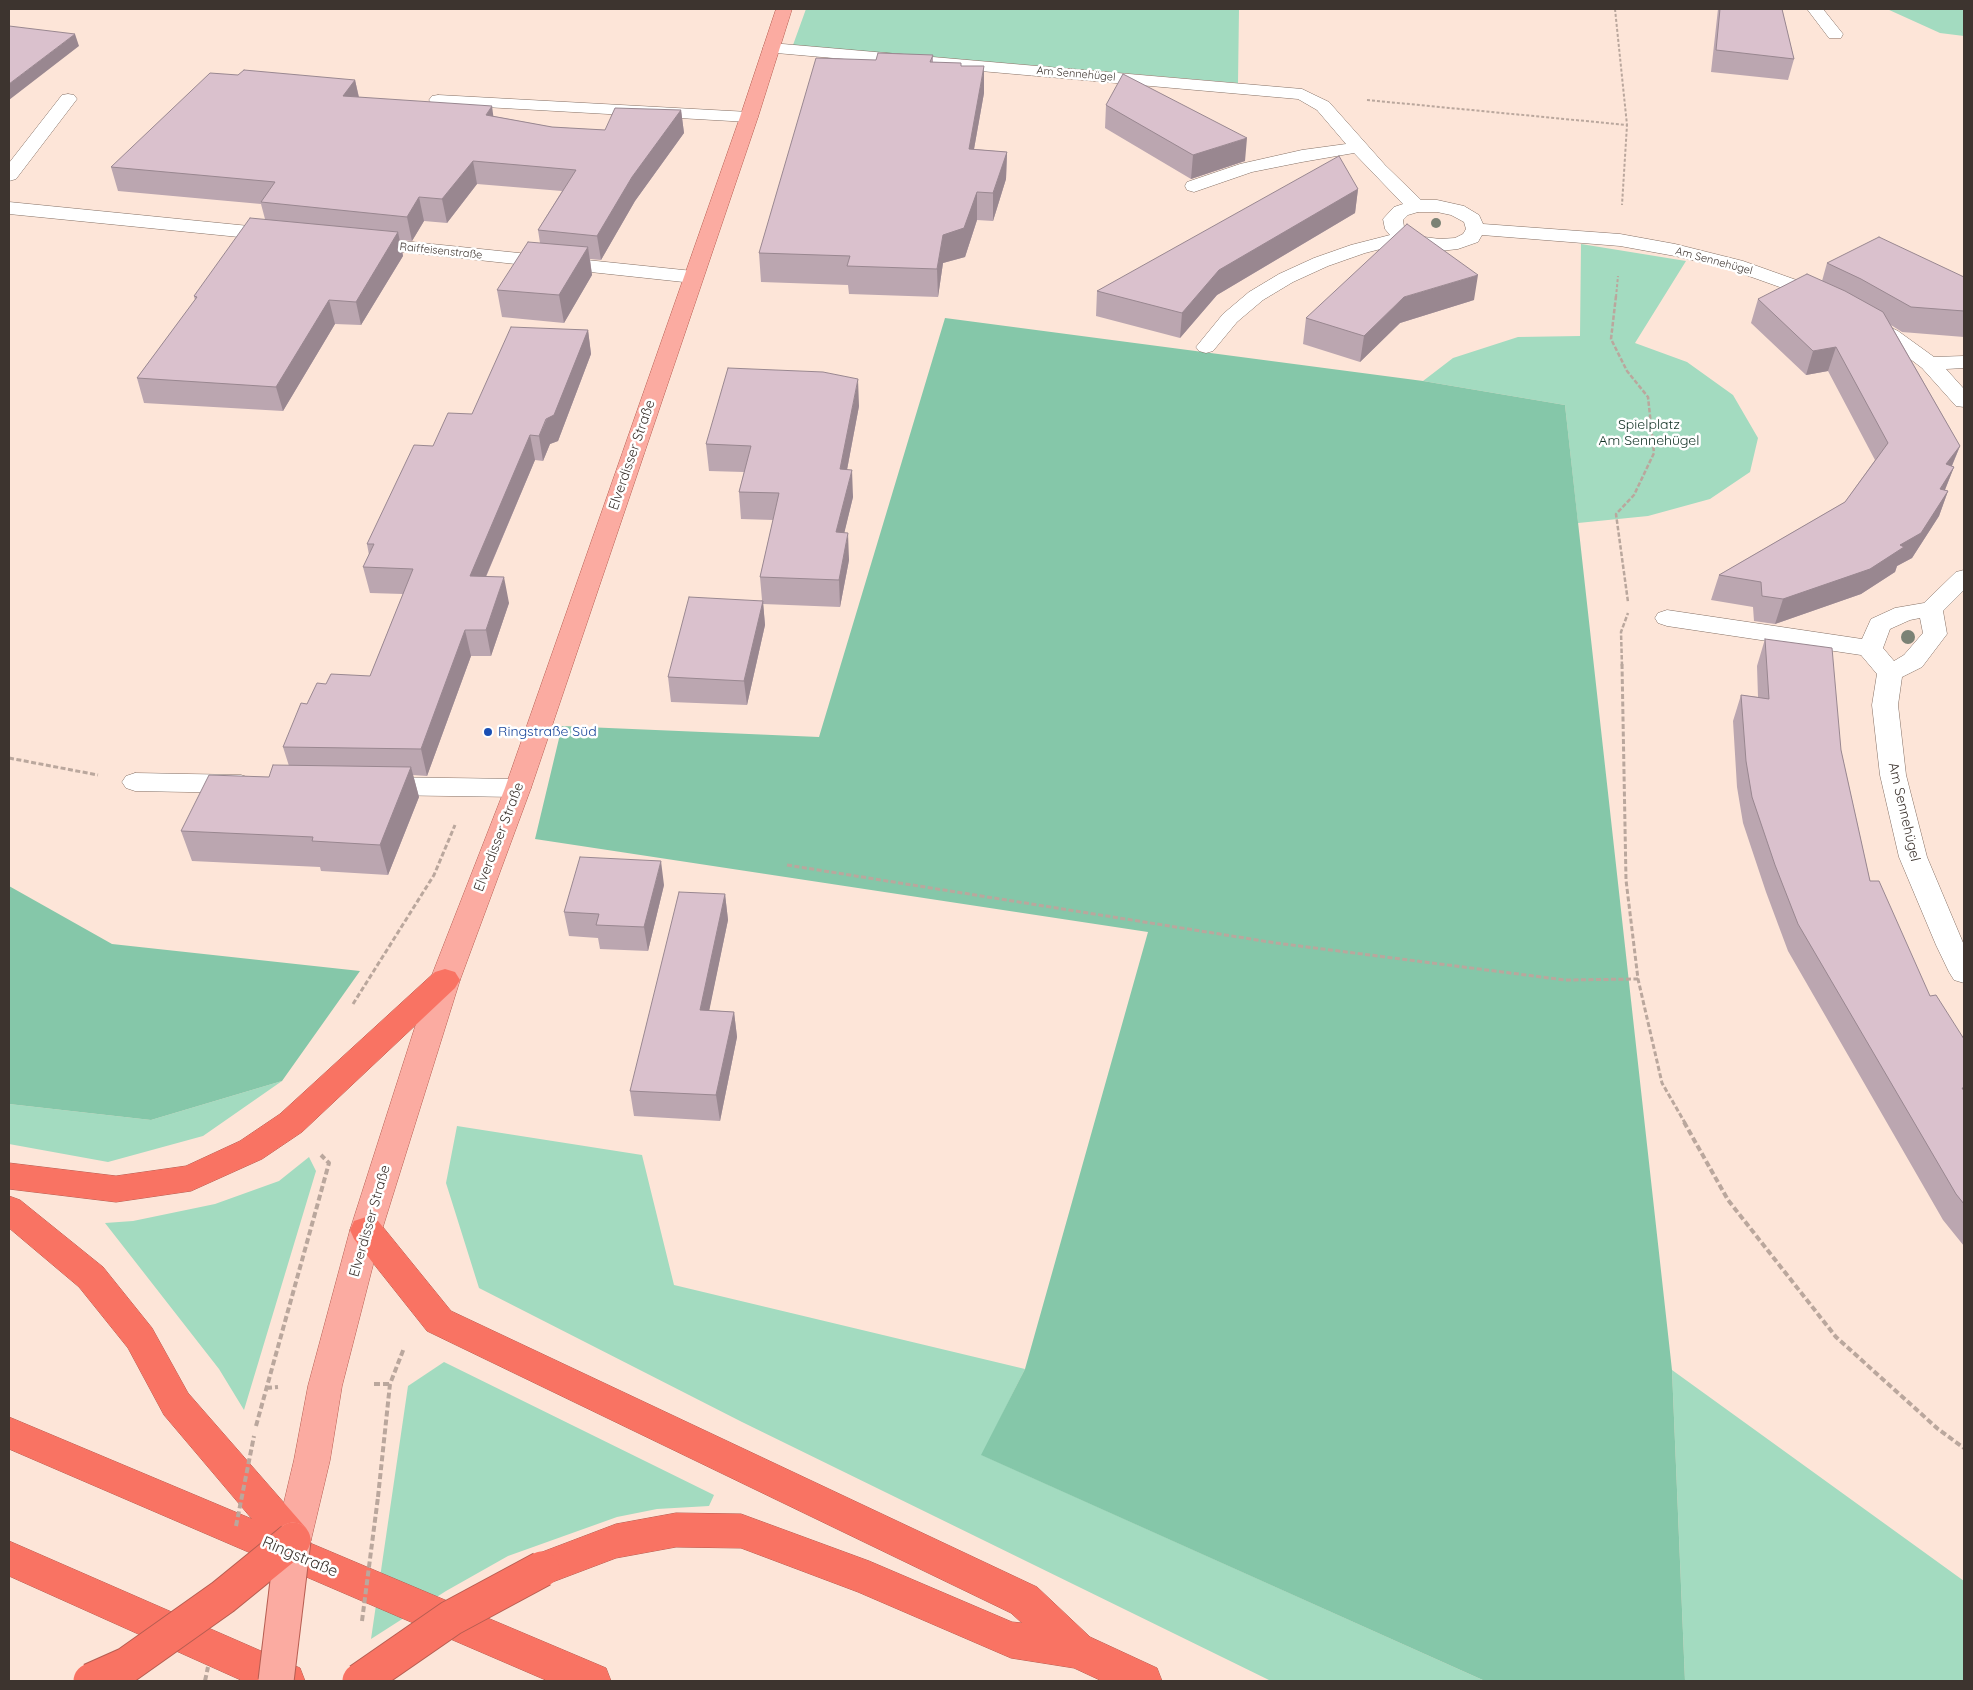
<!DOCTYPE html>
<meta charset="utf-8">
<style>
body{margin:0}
#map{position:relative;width:1973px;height:1690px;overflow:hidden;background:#fde5d8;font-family:Quicksand,sans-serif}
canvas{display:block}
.frame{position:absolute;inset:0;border:10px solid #3d342f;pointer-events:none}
</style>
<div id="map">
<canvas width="1973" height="1690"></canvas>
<div class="frame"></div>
</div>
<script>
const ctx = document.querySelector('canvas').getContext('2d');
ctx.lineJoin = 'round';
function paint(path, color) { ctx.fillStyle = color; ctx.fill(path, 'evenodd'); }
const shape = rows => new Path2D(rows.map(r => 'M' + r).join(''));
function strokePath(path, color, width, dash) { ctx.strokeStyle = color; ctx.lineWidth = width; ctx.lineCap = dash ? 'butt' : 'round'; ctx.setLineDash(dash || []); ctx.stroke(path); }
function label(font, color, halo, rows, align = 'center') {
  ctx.font = font + ' Quicksand,sans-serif'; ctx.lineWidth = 5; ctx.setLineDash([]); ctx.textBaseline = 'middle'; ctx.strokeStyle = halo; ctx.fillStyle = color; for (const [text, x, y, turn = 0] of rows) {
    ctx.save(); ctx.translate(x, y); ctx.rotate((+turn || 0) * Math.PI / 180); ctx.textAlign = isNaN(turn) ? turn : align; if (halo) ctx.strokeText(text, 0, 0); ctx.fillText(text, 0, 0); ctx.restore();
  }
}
const green = shape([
 [806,9,1239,9,1238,83,793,45],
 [1887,9,1964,9,1964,36,1940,33],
 [1581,244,1686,261,1635,343,1687,362,1733,395,1758,438,1750,472,1710,499,1648,516,1578,523,1565,405,1423,381,1453,358,1518,337,1580,336],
 [282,1081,203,1136,108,1162,9,1144,9,1104,151,1120],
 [457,1126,642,1155,674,1285,1025,1369,982,1455,1485,1681,1271,1681,742,1422,479,1288,446,1183],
 [309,1157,316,1171,244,1410,219,1369,105,1223,133,1221,215,1204,279,1181],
 [444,1362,714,1495,709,1506,657,1509,617,1517,508,1556,446,1591,371,1639,408,1386],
 [1672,1370,1964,1581,1964,1681,1685,1681]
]);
const forest = shape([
 [945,318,1423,381,1565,405,1672,1370,1685,1681,1485,1681,981,1455,1025,1369,1148,932,535,839,562,726,819,737],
 [9,886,112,944,360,971,282,1081,151,1120,9,1104]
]);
const pathFar3 = shape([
 [1615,9,1627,125],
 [1367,100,1627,125,1622,205],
 [1616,297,1618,276]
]);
const pathFar2 = shape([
 [1616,296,1611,339,1627,371,1648,397,1654,453,1634,495,1616,514,1628,602],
 [1622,666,1621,632,1628,613]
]);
const pathFar1 = shape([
 [1622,664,1626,880,1638,979,1662,1083,1685,1123],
 [9,758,98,775],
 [787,865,1276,943,1565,980,1638,979],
 [353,1004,434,875,455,825]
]);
const path = shape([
 [1684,1122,1728,1200,1836,1337,1938,1429,1964,1448],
 [374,1384,390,1384],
 [266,1388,278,1387],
 [256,1426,329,1163,321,1155],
 [378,1497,390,1384,404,1348]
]);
const minor = shape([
 [1807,9,1823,9,1843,34,1841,38,1829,38,1807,9],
 [771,43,1302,89,1329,102,1385,165,1421,200,1437,200,1464,206,1479,215,1483,224,1620,234,1675,244,1743,261,1802,282,1829,295,1832,299,1829,303,1822,305,1815,303,1788,290,1729,269,1675,256,1620,246,1482,235,1478,242,1458,249,1440,251,1421,249,1404,243,1365,253,1328,266,1293,282,1263,300,1237,322,1213,351,1206,353,1199,351,1196,347,1223,314,1249,292,1279,274,1314,258,1351,245,1390,235,1385,229,1383,219,1394,207,1403,204,1354,153,1302,162,1252,172,1194,192,1187,190,1185,186,1187,182,1240,164,1302,150,1346,144,1317,110,1298,99,765,52,763,48,765,44,771,43],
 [1418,212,1437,212,1451,215,1464,222,1466,229,1463,234,1455,238,1440,239,1424,237,1412,233,1404,227,1403,220,1408,215,1418,212],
 [68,94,74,95,77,99,16,179,9,181,9,163,62,95,68,94],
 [438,95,749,112,755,113,758,117,755,121,749,122,432,104,429,100,432,96,438,95],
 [9,202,279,229,286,231,289,235,286,239,279,241,9,214,9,202],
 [364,237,693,271,700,273,703,277,700,281,693,283,357,247,354,243,357,239,364,237],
 [1869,317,1898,331,1934,357,1964,356,1964,368,1946,369,1964,389,1964,407,1956,406,1922,368,1884,339,1862,327,1859,323,1862,319,1869,317],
 [1964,570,1964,590,1943,611,1947,634,1922,667,1902,677,1898,705,1906,775,1927,857,1964,945,1964,983,1954,980,1949,972,1936,945,1899,857,1880,775,1872,705,1877,674,1861,655,1667,626,1658,623,1655,618,1658,613,1667,610,1862,639,1871,619,1895,608,1924,603,1956,572,1964,570],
 [1920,618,1923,633,1904,655,1894,661,1883,648,1890,629,1910,620,1920,618],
 [135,773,241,775,250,778,254,784,250,790,241,793,135,791,126,788,122,782,126,776,135,773],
 [379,777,518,779,527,782,531,788,527,794,518,797,379,795,370,792,366,786,370,780,379,777]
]);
const major = shape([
 [776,9,792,9,758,117,531,788,460,980,382,1230,342,1386,330,1460,311,1540,306,1552,293,1557,280,1552,275,1540,294,1460,308,1386,350,1230,430,980,505,788,740,117,776,9]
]);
const highway = shape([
 [445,969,455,972,460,980,455,988,302,1132,262,1159,191,1191,116,1202,9,1189,9,1163,116,1176,186,1166,240,1141,280,1114,435,972,445,969],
 [9,1196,20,1200,103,1267,152,1328,188,1393,306,1528,311,1540,310,1543,606,1668,611,1681,548,1681,9,1449,9,1417,252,1519,164,1415,128,1348,79,1287,9,1228,9,1196],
 [366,1217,378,1221,451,1311,1037,1587,1090,1637,1157,1668,1162,1681,1102,1681,1074,1668,1011,1658,858,1592,741,1548,676,1547,616,1558,542,1586,529,1581,523,1569,529,1557,616,1524,676,1513,741,1514,869,1561,1012,1622,1022,1623,1011,1613,427,1331,354,1239,350,1230,354,1221,366,1217],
 [9,1541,300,1668,305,1681,243,1681,9,1576,9,1541]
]);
const pathBridge = shape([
 [236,1526,254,1436],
 [362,1621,378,1497],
 [205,1681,208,1667]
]);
const majorBridge = shape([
 [276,1681,293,1540]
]);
const highwayBridge = shape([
 [91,1681,127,1665,223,1597,293,1540],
 [360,1681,451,1618,542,1569]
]);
const trees = [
 [1436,223,5],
 [1908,637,7]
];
const wall = shape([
 [1718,9,1782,9,1794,59,1788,80,1711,72],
 [933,55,933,62,961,66,984,93,974,149,1007,152,1006,179,993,221,977,220,965,257,943,263,938,297,849,294,848,285,761,282,759,253,876,60],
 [355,80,359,97,493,116,552,127,605,130,681,110,684,133,635,201,601,260,590,259,592,275,564,323,502,317,497,290,540,243,538,230,562,191,477,184,447,223,424,221,412,241,400,240,403,256,361,325,335,324,283,411,144,403,137,378,195,300,194,296,265,219,261,204,118,191,111,167],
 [1106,105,1245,161,1191,179,1105,128],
 [1358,189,1355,213,1217,295,1180,338,1096,316,1097,291],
 [1827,263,1964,277,1964,337,1902,332,1891,325,1960,446,1952,466,1954,467,1945,490,1948,491,1939,516,1912,558,1897,566,1895,572,1861,594,1775,624,1754,621,1753,607,1711,600,1719,575,1845,502,1875,460,1828,371,1806,375,1751,323,1758,299,1822,281],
 [1474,300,1400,323,1360,362,1303,344,1306,318],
 [588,330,591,354,558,441,550,444,543,461,535,460,486,577,509,603,491,656,471,656,427,776,413,775,419,797,388,875,321,871,320,867,192,861,181,831,289,766,283,747,307,704,326,684,370,676,403,594,370,593,363,567,369,555,367,544,433,446,472,414],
 [859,406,847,470,853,497,844,533,849,560,840,607,763,604,765,625,747,705,671,702,668,677,762,600,760,577,773,520,741,519,739,492,744,472,709,471,706,444],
 [1765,639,1841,750,1870,881,1930,996,1964,1039,1964,1246,1943,1220,1788,951,1766,892,1743,823,1737,787,1733,721,1741,695,1758,697,1757,666],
 [664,885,648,951,600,949,598,938,569,936,564,912],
 [725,894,728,920,709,1010,734,1012,737,1037,720,1121,634,1116,630,1091]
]);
const shadedWall = shape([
 [75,34,79,46,9,100,9,84],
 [984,66,984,93,969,177,969,149],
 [355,80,360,103,343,96],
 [492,106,495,129,486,115],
 [681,110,684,133,635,201,601,260,597,236,632,177],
 [1247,138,1245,161,1191,179,1193,155],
 [1007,152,1006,179,993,221,993,193],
 [473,161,477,184,447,223,442,199],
 [1358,189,1355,213,1217,295,1180,338,1182,313,1219,270],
 [977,192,977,220,965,257,943,263,938,297,937,269,943,235],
 [419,197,424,221,412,241,407,217],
 [398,232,403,256,361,325,356,302],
 [588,247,592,275,564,323,559,295],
 [1478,275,1474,300,1400,323,1360,362,1364,336,1404,297],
 [329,300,335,324,283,411,276,387],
 [588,330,591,354,558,441,550,444,543,461,539,436],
 [1836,347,1828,371,1806,375,1813,351],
 [858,379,859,406,842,496,840,469],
 [530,435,535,460,475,602,470,576],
 [1960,446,1950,470,1946,464],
 [1954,467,1944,492,1940,489],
 [852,470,853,497,838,559,836,532],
 [1948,491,1939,516,1912,558,1897,566,1895,572,1861,594,1775,624,1783,599,1900,545],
 [848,533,849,560,840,607,839,580],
 [504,577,509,603,491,656,486,630],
 [763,601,765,625,747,705,744,681],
 [465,630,471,656,427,776,421,749],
 [411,767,419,797,388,875,380,845],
 [661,861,664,885,648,951,644,927],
 [725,894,728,920,704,1036,700,1010],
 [734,1012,737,1037,720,1121,716,1095]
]);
const building = shape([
 [1720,9,1782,9,1794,59,1716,50,1720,9],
 [9,26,75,34,9,84,9,26],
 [878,53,933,55,930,62,961,63,961,66,984,66,969,149,1007,152,993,193,977,192,964,228,943,235,937,269,847,266,850,256,759,253,816,58,876,60,878,53],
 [244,70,355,80,343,96,492,106,486,115,552,127,605,130,615,108,681,110,632,177,597,236,538,230,576,170,473,161,442,199,419,197,407,217,261,202,275,182,111,167,210,73,238,75,244,70],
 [1123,74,1247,138,1193,155,1106,105,1123,74],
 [1339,156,1358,189,1219,270,1182,313,1097,291,1339,156],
 [250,218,398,232,356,302,329,300,276,387,137,378,197,297,194,296,250,218],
 [1407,224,1478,275,1404,297,1364,336,1306,318,1407,224],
 [1879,237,1964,277,1964,311,1911,307,1861,279,1827,263,1879,237],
 [528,242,588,247,559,295,497,290,528,242],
 [1807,274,1845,291,1883,312,1960,446,1946,464,1954,467,1940,489,1948,491,1921,533,1900,545,1904,547,1870,569,1783,599,1762,596,1761,582,1719,575,1845,502,1888,443,1836,347,1813,351,1758,299,1807,274],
 [511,327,588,330,554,415,546,419,539,436,530,435,470,576,504,577,486,630,465,630,421,749,283,747,301,703,307,704,317,683,326,684,331,674,370,676,413,569,363,567,374,544,367,544,414,445,433,446,448,413,472,414,511,327],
 [728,368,823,372,858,379,840,469,852,470,836,532,848,533,839,580,760,577,779,493,739,492,751,446,706,444,728,368],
 [689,597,763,601,744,681,668,677,689,597],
 [1765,639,1832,648,1841,750,1870,881,1879,881,1930,996,1936,995,1964,1039,1964,1088,1962,1088,1964,1091,1964,1204,1956,1194,1798,924,1775,865,1752,797,1746,761,1741,695,1769,699,1765,639],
 [273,765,411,767,380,845,312,841,313,837,181,831,209,775,269,777,273,765],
 [580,857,661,861,644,927,596,925,599,914,564,912,580,857],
 [679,892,725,894,700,1010,734,1012,716,1095,630,1091,679,892]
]);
const markers = [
 [488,732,5,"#1a4fb4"]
];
const farStreetnames = [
 ["Am Sennehügel",1076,74,5],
 ["Raiffeisenstraße",441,251,6],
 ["Am Sennehügel",1714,261,15]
];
const parkNames = [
 ["Spielplatz",1649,425],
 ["Am Sennehügel",1649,441]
];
const streetNames = [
 ["Elverdisser Straße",632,455,-71],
 ["Am Sennehügel",1904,812,77],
 ["Elverdisser Straße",499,837,-69],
 ["Elverdisser Straße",370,1221,-74]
];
const transitNames = [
 ["Ringstraße Süd",498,732]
];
const nearStreetnames = [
 ["Ringstraße",300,1557,23]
];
paint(green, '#a3dbc0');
paint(forest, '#85c7a9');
strokePath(minor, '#857065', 1);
strokePath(major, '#b75d51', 1);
strokePath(highway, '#b75d51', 1);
strokePath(pathFar3, '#baa79d', 2, [3, 2]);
strokePath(pathFar2, '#baa79d', 2.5, [4.5, 2]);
strokePath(pathFar1, '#baa79d', 3, [5, 2.5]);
strokePath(path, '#baa79d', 4, [6, 3]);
paint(minor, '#fff');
paint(major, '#fbaba1');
paint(highway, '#f97363');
strokePath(majorBridge, '#b75d51', 37, []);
strokePath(highwayBridge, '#b75d51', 37, []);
strokePath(pathBridge, '#baa79d', 4, [6, 3]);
strokePath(majorBridge, '#fbaba1', 35);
strokePath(highwayBridge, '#f97363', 35);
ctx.fillStyle = '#7b8275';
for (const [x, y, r] of trees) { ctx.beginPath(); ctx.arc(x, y, r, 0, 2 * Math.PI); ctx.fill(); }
paint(wall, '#bba6b0');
paint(shadedWall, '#998790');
paint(building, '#dac1cd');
strokePath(building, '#998790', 1);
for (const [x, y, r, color] of markers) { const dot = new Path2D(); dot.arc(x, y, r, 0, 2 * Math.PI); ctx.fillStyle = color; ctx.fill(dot); strokePath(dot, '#fff', 2); }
label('11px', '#3d342f', '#fff', farStreetnames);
label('14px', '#113124', '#fff', parkNames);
label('14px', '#3d342f', '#fff', streetNames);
label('14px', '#164399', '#fff', transitNames, 'left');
label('16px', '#3d342f', '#fff', nearStreetnames);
</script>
